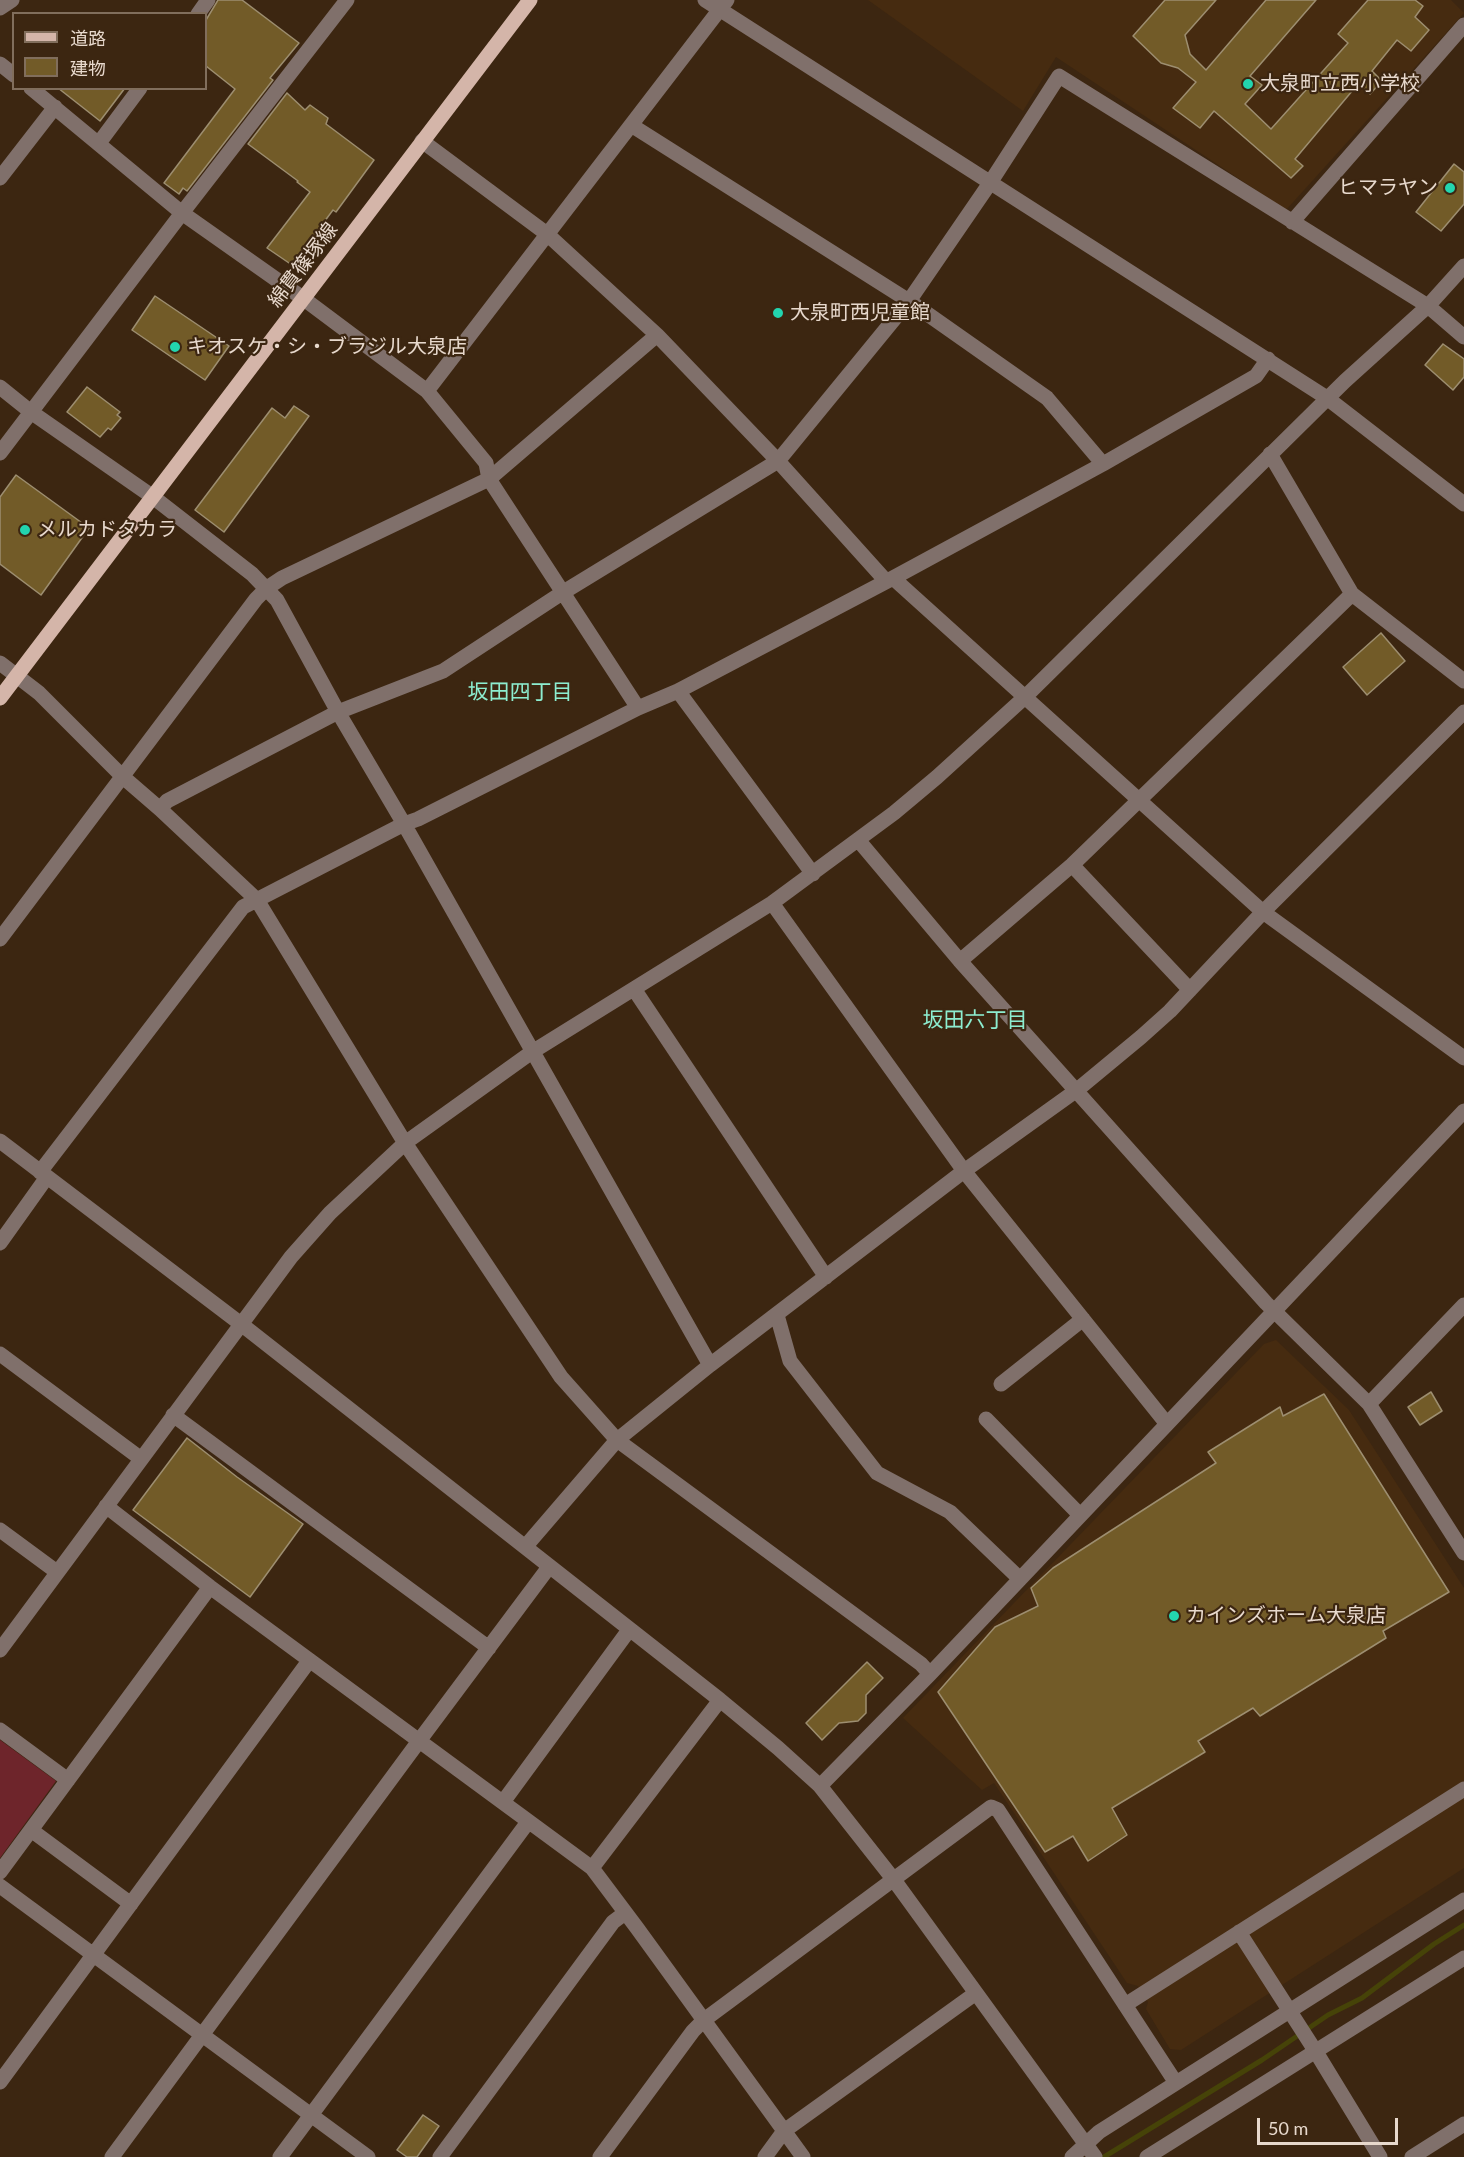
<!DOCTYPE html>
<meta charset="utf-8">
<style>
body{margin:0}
#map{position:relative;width:1464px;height:2157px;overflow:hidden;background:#3c2611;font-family:Lato,"Noto Sans JP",sans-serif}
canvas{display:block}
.legend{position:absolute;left:12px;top:12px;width:195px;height:78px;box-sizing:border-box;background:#3c2611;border:2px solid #816e5c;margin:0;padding:8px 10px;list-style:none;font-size:18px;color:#e8d9cd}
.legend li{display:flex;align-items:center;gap:12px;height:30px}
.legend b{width:30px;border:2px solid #816e5c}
.scale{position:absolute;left:1257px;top:2118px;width:141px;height:27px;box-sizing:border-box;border:3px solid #e8d9cd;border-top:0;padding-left:8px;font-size:18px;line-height:21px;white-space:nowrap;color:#e8d9cd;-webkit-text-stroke:4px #3c2611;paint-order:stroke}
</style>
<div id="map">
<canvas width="1464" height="2157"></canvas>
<ul class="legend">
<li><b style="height:8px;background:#d4b5a9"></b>道路</li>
<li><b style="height:16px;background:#725b28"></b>建物</li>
</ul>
<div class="scale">50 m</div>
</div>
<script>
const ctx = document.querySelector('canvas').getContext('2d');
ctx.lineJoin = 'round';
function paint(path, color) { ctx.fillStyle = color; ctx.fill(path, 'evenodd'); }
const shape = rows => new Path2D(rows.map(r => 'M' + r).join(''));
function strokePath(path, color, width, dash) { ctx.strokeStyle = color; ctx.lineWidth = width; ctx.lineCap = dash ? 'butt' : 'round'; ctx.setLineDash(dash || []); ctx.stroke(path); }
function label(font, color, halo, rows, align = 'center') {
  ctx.font = font + ' Lato,"Noto Sans JP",sans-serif'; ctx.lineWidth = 4.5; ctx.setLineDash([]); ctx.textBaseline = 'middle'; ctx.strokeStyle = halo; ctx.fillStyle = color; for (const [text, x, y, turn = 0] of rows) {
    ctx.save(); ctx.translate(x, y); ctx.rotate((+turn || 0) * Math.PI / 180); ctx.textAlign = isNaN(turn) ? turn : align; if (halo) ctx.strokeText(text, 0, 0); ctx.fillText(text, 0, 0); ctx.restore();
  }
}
const built = shape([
 [868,0,1451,0,1464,13,1286,210,1056,57,1023,111],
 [1276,1340,1349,1410,1464,1588,1464,1868,1181,2050,1170,2049,1146,2009,1148,2002,1138,1986,1127,1983,994,1783,982,1790,903,1718,1264,1344]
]);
const green = shape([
 [0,1740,56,1781,0,1858]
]);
const stream = shape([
 [1104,2157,1262,2060,1328,2015,1362,1998,1434,1944,1464,1925]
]);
const building = shape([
 [218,0,242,0,299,43,270,78,273,80,187,191,183,188,179,194,164,183,235,89,206,66,206,20,218,0],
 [1165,0,1216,0,1185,35,1190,54,1206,70,1266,0,1316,0,1250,76,1262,85,1245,104,1271,129,1348,43,1338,34,1368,0,1415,0,1423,6,1415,17,1429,30,1411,51,1397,40,1372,71,1382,81,1370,94,1358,84,1295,159,1303,166,1291,178,1214,111,1200,128,1173,108,1196,82,1178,68,1161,63,1133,36,1165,0],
 [58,88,125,88,100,121,58,88],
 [287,93,305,110,310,105,328,118,326,124,374,160,336,212,333,210,292,265,267,248,310,192,297,182,298,181,248,144,287,93],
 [1454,164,1464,172,1464,204,1441,231,1416,212,1454,164],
 [155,296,229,346,205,380,132,330,155,296],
 [1443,344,1464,359,1464,377,1453,390,1425,365,1443,344],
 [87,387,120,412,117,415,121,418,111,430,108,428,100,437,67,412,87,387],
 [294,406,309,416,224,532,195,510,272,408,285,418,294,406],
 [16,475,89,528,41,595,0,564,0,497,16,475],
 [1381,633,1405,661,1367,695,1343,667,1381,633],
 [1431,1392,1442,1411,1420,1425,1408,1407,1431,1392],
 [1324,1394,1449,1592,1383,1631,1386,1638,1260,1716,1253,1708,1198,1741,1205,1752,1112,1808,1127,1835,1088,1861,1073,1836,1045,1852,938,1692,995,1627,1038,1606,1031,1588,1053,1568,1216,1463,1208,1452,1280,1407,1283,1416,1324,1394],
 [187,1438,237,1477,303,1524,250,1597,133,1510,187,1438],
 [867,1662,883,1678,866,1695,866,1713,858,1721,839,1723,822,1740,806,1723,867,1662],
 [423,2115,439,2126,417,2157,407,2157,397,2150,423,2115]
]);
const minor = shape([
 [705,0,1327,398,1464,504],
 [0,8,12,0],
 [198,14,208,0],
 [0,64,14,75],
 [31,88,182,213,304,299,427,391,486,463,489,479,638,708],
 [631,125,909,301,1047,398,1103,464],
 [422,141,547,234,657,335,778,461,886,581],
 [99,143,140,88],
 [0,178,55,107],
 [1292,222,1464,25],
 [0,387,31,412,153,497,252,574,277,600,338,712,404,824,710,1365],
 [427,391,727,0],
 [0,453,182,213,347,0],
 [1270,454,1352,594,1464,681],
 [893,578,1263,912,1464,1058],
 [0,663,39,693,123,777,160,809,257,900,405,1143,561,1377,617,1440,921,1664,930,1674],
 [678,691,813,874],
 [160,809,167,801,338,712,443,671,562,593,778,461,909,301,990,183,1059,76,1428,306,1464,337],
 [859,841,960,961,1266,1303,1369,1404,1464,1553],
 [1072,865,1190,990],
 [772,903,964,1171,1167,1424],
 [0,939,256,599,267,588,282,578,489,479,657,335],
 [960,961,1072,865,1352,594],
 [634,989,826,1277],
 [0,1141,241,1324,720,1700,778,1748,820,1786,894,1880,1095,2157],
 [40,1172,243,907,404,824,418,819,638,708,678,691,893,578,1103,464,1256,376,1268,359],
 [0,1243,47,1177],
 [777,1315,790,1361,877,1473,950,1512,1020,1579],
 [0,1354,140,1458],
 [1001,1384,1083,1319],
 [1369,1404,1464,1305],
 [173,1415,489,1648],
 [986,1419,1080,1515],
 [106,1506,210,1587,592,1868,637,1928,803,2157],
 [0,1530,57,1572],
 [525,1547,617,1440,710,1365,964,1171,1077,1090,1141,1037,1170,1011,1263,912,1464,712],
 [0,1650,291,1257,330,1213,405,1143,532,1052,772,903,894,813,937,777,1025,697,1345,381,1428,306,1464,266],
 [0,1730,68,1780],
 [820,1786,930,1674,1464,1111],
 [503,1802,629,1630],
 [31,1830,131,1904],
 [592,1868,720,1700],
 [0,1872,210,1587],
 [0,1886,368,2157],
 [1239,1932,1316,2052,1380,2157],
 [1125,2005,1464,1789],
 [0,2082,309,1661],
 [112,2157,419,1741,549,1567],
 [280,2157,528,1822],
 [440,2157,613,1922,625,1913],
 [600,2157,693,2031,704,2020,991,1807,998,1810,1176,2083],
 [765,2157,784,2131,976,1993],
 [1072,2157,1099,2132,1464,1900],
 [1147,2157,1464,1958],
 [1412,2157,1464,2124]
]);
const major = shape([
 [0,698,530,0]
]);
const markers = [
 [1248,84,6,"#23d5af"],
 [1450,188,6,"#23d5af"],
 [778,313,6,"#23d5af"],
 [175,347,6,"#23d5af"],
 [25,530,6,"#23d5af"],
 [1174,1616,6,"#23d5af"]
];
const poiNames = [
 ["大泉町立西小学校",1260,84],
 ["ヒマラヤン",1438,188,"right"],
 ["大泉町西児童館",790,313],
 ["キオスケ・シ・ブラジル大泉店",187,347],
 ["メルカドタカラ",37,530],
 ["カインズホーム大泉店",1186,1616]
];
const streetNames = [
 ["綿貫篠塚線",303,265,-53]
];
const neighbourhoodNames = [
 ["坂田四丁目",520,692],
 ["坂田六丁目",975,1020]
];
paint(built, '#462b10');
paint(green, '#6e252b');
strokePath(stream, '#464308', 5);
paint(building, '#725b28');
strokePath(building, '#9d8e70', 1.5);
strokePath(minor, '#80706b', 15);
strokePath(major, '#d4b5a9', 15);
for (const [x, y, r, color] of markers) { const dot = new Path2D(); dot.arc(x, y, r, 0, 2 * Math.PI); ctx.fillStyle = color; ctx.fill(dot); strokePath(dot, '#3c2611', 2); }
label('20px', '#e8d9cd', '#3c2611', poiNames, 'left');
label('20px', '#e8d9cd', '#3c2611', streetNames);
label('21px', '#8dedd0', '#3c2611', neighbourhoodNames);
</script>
